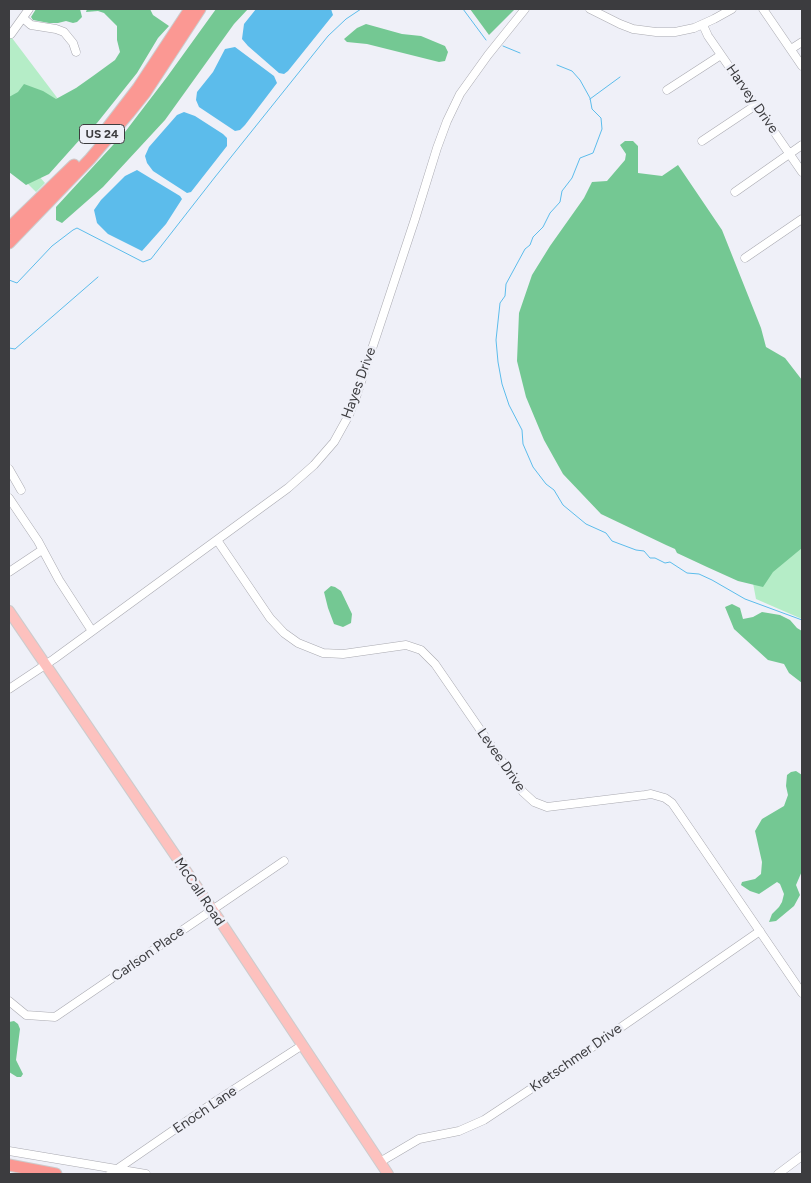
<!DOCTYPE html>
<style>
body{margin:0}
#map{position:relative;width:811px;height:1183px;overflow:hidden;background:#eff0f8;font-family:Figtree,sans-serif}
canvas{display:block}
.frame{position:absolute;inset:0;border:10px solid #3c3c3f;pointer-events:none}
</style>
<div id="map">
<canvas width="811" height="1183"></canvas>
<div class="frame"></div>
</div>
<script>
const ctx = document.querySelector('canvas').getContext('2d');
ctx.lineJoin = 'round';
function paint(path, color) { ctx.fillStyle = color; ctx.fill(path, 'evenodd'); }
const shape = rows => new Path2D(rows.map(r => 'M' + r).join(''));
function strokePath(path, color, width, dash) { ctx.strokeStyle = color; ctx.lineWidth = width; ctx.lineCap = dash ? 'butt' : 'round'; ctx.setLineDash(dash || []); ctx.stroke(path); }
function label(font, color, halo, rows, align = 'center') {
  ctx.font = font + ' Figtree,sans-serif'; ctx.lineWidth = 5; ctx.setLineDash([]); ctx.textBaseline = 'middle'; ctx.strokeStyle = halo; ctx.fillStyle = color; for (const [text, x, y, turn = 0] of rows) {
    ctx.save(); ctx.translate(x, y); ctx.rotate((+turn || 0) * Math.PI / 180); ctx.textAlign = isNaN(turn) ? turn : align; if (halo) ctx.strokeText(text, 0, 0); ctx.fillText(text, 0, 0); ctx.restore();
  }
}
const green = shape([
 [9,34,80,128,38,175,45,183,36,192,9,165],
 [802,535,802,619,756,599,753,583]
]);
const forest = shape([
 [36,9,80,9,82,17,77,22,73,23,66,21,58,23,49,23,33,20,31,17],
 [87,9,150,9,153,15,169,26,158,38,137,73,97,123,83,136,49,174,26,185,9,172,9,97,18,92,24,84,43,91,56,99,76,88,93,76,115,60,120,52,117,40,117,26,104,13,98,11,86,12],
 [216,9,248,9,234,24,165,120,103,187,62,223,56,220,56,207,125,132,167,77],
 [470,9,515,9,489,35],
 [366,24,402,34,421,36,445,46,448,52,445,61,439,62,367,44,347,42,344,39,357,28],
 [625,141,633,141,638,146,638,173,662,176,678,165,722,230,761,328,766,347,785,358,802,380,802,548,773,572,763,587,738,581,707,567,677,553,675,549,666,545,601,514,563,474,544,440,526,397,517,361,519,313,532,275,550,246,584,198,592,182,607,181,625,160,626,154,620,145],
 [331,586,335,587,341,591,352,614,351,623,343,627,334,624,328,608,324,592],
 [732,604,740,608,743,619,753,617,762,612,780,615,790,620,797,628,802,631,802,683,789,673,784,664,768,660,734,629,725,607],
 [796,771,802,775,802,871,796,885,800,895,794,906,776,921,769,922,772,914,779,907,782,902,784,894,780,884,777,882,759,894,750,891,741,885,742,882,755,879,761,874,762,862,755,831,762,819,784,806,788,795,786,786,787,775,791,772],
 [14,1021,18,1024,20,1029,16,1060,23,1074,21,1077,17,1077,9,1072,9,1022]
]);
const water = shape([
 [256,9,331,9,333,15,288,71,284,74,279,73,248,46,242,39,244,24],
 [235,47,274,76,277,83,245,125,240,130,235,131,199,107,196,100,197,92,213,72,225,49],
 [184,112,195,116,223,134,227,138,227,146,191,192,187,193,153,171,147,163,145,156,149,147,177,115],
 [137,170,180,196,182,199,166,224,142,251,108,234,97,223,94,210,101,200,125,176]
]);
const stream = shape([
 [463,9,486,40],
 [503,46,520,53],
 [557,65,572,71,580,80,590,98,592,109,601,118,602,129,593,153,580,158,572,178,562,191,560,202,550,213,543,227,533,237,530,245,525,249,506,284,505,296,500,303,496,340,498,362,502,384,509,405,522,430,523,444,533,467,546,484,554,490,563,505,586,524,606,533,612,541,636,550,644,551,650,558,655,558,665,563,670,562,687,573,699,574,712,580,745,599,802,620],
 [590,99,620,77],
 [9,280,17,283,52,246,73,230,77,228,143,262,151,259,215,177,328,36,346,19,361,9],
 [9,348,15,349,98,277]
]);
const minor = shape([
 [590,9,620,24,633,29,656,32,675,32,694,28,714,19,732,9],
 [763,9,802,66],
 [23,18,31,25,56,29,64,32,73,43,76,52],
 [703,25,708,36,802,172],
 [11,34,29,9],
 [791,49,802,42],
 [667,90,721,55],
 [702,141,756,105],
 [735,192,802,145],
 [745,258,802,219],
 [9,469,21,490],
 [9,498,38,541,59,580,92,631],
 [217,540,270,618,284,633,298,643,323,653,343,654,406,645,421,650,435,664,523,792,534,802,547,807,645,795,651,794,665,798,672,803,681,816,802,993],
 [9,572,42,550],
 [9,689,54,659,288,488,314,465,334,442,349,415,355,400,415,219,437,148,447,121,460,94,488,55,525,9],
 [9,1001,26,1015,55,1017,284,861],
 [9,1151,146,1174],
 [380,1162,419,1139,459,1131,484,1120,552,1075,760,931],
 [110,1174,216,1101,301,1046],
 [778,1174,802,1156]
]);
const major = shape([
 [9,611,218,918,388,1174]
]);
const highway = shape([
 [108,127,138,88,190,9],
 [9,228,74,165],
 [9,243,90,159,129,113,145,93,200,9],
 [9,1165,56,1174]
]);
const shields = [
 [102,134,45]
];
const shieldNames = [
 ["US 24",102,134]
];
const streetNames = [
 ["Harvey Drive",752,99,55],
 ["Hayes Drive",359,383,-70],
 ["Levee Drive",501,760,55],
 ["McCall Road",199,892,56],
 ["Carlson Place",148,954,-35],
 ["Kretschmer Drive",576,1058,-35],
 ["Enoch Lane",205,1110,-34]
];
paint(green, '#b5edc7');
paint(forest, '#74c893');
paint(water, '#5cbceb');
strokePath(stream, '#5cbceb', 1);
strokePath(minor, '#a9a9b0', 9);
strokePath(major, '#cccccd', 12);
strokePath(highway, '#cccccd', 13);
strokePath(minor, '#fff', 8);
strokePath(major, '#fdc1be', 10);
strokePath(highway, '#fb9893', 11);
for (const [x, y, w] of shields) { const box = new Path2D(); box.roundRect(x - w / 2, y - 9.5, w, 19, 4); ctx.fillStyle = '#eff0f8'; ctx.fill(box); strokePath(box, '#3c3c3f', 1); }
label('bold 12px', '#3c3c3f', null, shieldNames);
label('14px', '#3c3c3f', '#eff0f8', streetNames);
</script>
